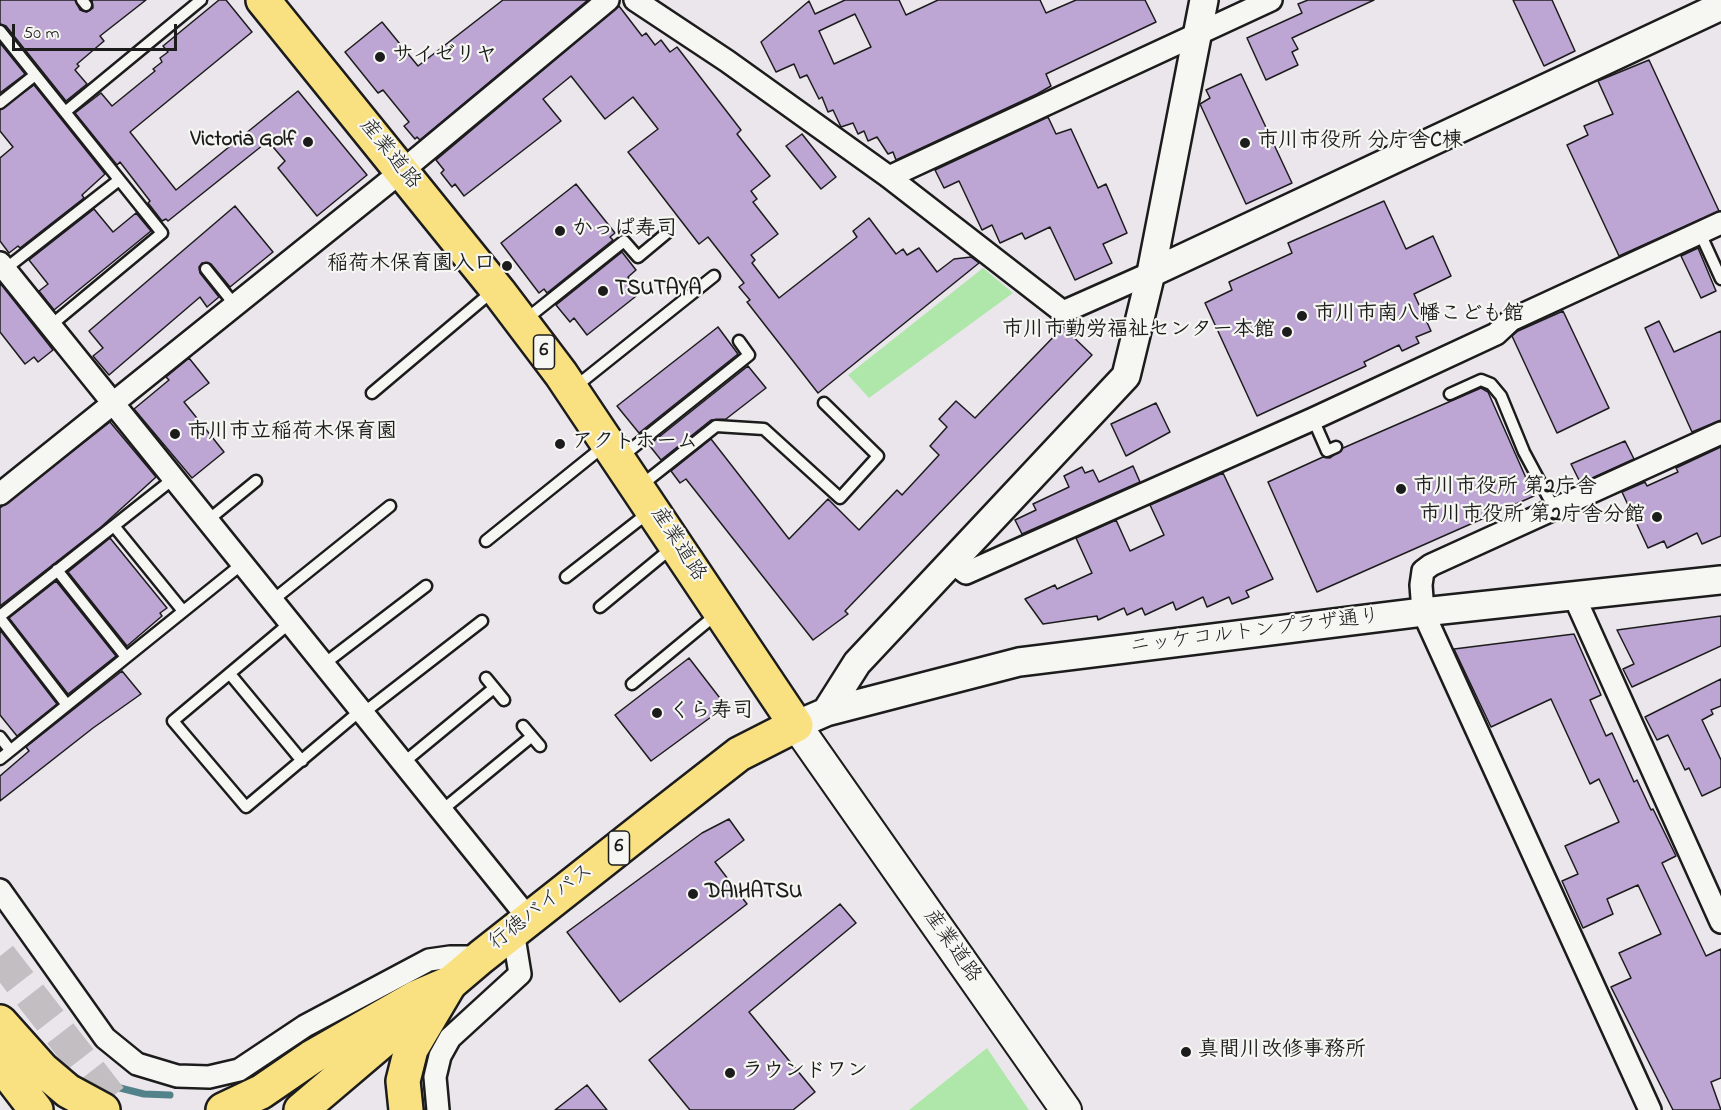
<!DOCTYPE html>
<meta charset="utf-8">
<style>
body{margin:0}
#map{position:relative;width:1721px;height:1110px;overflow:hidden;background:#ebe6ec;font-family:"Indie Flower",sans-serif}
canvas{display:block}
.scale{position:absolute;left:12px;top:24px;width:165px;height:27px;box-sizing:border-box;border:3px solid #1c1c1c;border-top:0;padding-left:8px;font-size:18px;line-height:21px;white-space:nowrap;color:#1c1c1c;-webkit-text-stroke:4px #f6f6f2;paint-order:stroke}
</style>
<div id="map">
<canvas width="1721" height="1110"></canvas>
<div class="scale">50 m</div>
</div>
<script>
const ctx = document.querySelector('canvas').getContext('2d');
ctx.lineJoin = 'round';
function paint(path, color) { ctx.fillStyle = color; ctx.fill(path, 'evenodd'); }
const shape = rows => new Path2D(rows.map(r => 'M' + r).join(''));
function strokePath(path, color, width, dash) { ctx.strokeStyle = color; ctx.lineWidth = width; ctx.lineCap = dash ? 'butt' : 'round'; ctx.setLineDash(dash || []); ctx.stroke(path); }
function label(font, color, halo, rows, align = 'center') {
  ctx.font = font + ' "Indie Flower","Klee One",sans-serif'; ctx.lineWidth = 4.5; ctx.setLineDash([]); ctx.textBaseline = 'middle'; ctx.strokeStyle = halo; ctx.fillStyle = color; for (const [text, x, y, turn = 0] of rows) {
    ctx.save(); ctx.translate(x, y); ctx.rotate((+turn || 0) * Math.PI / 180); ctx.textAlign = isNaN(turn) ? turn : align; if (halo) ctx.strokeText(text, 0, 0); ctx.fillText(text, 0, 0); ctx.restore();
  }
}
const green = shape([
 [983,268,1013,293,869,398,848,375],
 [987,1048,1029,1110,909,1110]
]);
const stream = shape([
 [108,1085,144,1094,170,1095]
]);
const building = shape([
 [0,0,75,0,80,10,87,12,93,8,92,0,146,0,100,36,104,41,77,64,79,66,75,70,87,84,66,101,6,26,0,24,0,0],
 [219,0,226,0,252,32,130,132,176,190,298,91,367,175,317,216,278,168,285,161,268,141,168,221,166,219,162,221,148,203,150,201,120,162,117,165,75,113,101,93,112,106,155,71,153,69,162,62,160,58,168,52,163,46,219,0],
 [503,0,588,0,420,140,417,137,415,139,404,126,409,122,383,90,378,93,345,52,382,22,418,66,503,0],
 [845,0,899,0,906,15,938,0,1040,0,1046,13,1076,0,1145,0,1156,22,1046,74,1051,86,1037,94,896,160,893,152,888,154,877,137,868,141,864,131,858,134,853,123,841,127,833,110,828,112,822,97,819,99,807,75,800,78,794,64,776,72,761,42,809,1,815,14,845,0],
 [855,14,871,47,834,64,819,31,855,14],
 [1308,0,1374,0,1292,38,1298,49,1292,52,1298,65,1266,80,1247,38,1302,13,1298,4,1308,0],
 [1513,0,1552,0,1575,51,1544,66,1513,0],
 [619,6,642,36,646,33,655,45,661,40,670,52,677,47,741,130,737,134,770,176,751,191,757,199,753,202,778,234,751,255,755,260,752,263,779,298,857,237,853,231,869,218,896,254,903,249,907,255,919,248,937,272,954,259,971,257,979,263,818,393,747,302,750,300,739,287,744,283,708,237,699,244,628,152,658,129,633,97,605,119,571,76,543,99,561,121,464,196,455,184,452,187,441,173,444,170,436,160,619,6],
 [0,43,25,74,0,93,0,43],
 [1649,60,1719,211,1619,256,1567,145,1588,135,1584,126,1613,114,1598,81,1649,60],
 [1241,74,1292,183,1246,204,1200,104,1210,98,1206,90,1241,74],
 [34,85,105,174,82,195,84,198,20,248,18,246,9,253,0,241,0,158,13,147,0,131,0,110,34,85],
 [1048,117,1056,134,1071,129,1098,188,1106,184,1127,233,1103,244,1112,263,1075,280,1050,227,1025,239,1022,233,1000,243,992,225,982,230,959,181,944,188,935,170,1048,117],
 [802,134,836,177,821,189,786,146,802,134],
 [576,184,615,233,610,237,613,240,547,293,544,289,539,293,501,243,576,184],
 [1384,201,1406,249,1433,236,1451,276,1414,294,1431,331,1416,337,1419,343,1402,351,1399,345,1364,362,1366,366,1257,416,1205,303,1232,290,1229,282,1292,253,1288,243,1384,201],
 [235,206,273,252,230,287,211,264,202,263,199,267,200,273,219,297,207,307,200,297,109,375,93,356,103,348,89,331,235,206],
 [94,209,113,232,136,213,151,231,54,310,39,291,48,284,29,260,94,209],
 [1698,248,1716,291,1701,298,1681,256,1698,248],
 [622,252,636,270,628,277,640,293,587,335,574,318,570,322,556,305,622,252],
 [0,283,53,350,38,362,34,357,25,364,0,332,0,283],
 [1563,311,1609,408,1557,433,1512,336,1518,331,1563,311],
 [1659,321,1674,352,1721,331,1721,420,1692,432,1645,328,1659,321],
 [718,327,738,354,639,433,617,406,718,327],
 [1063,327,1092,355,845,611,848,614,813,640,686,479,680,483,671,471,711,439,789,539,828,499,859,530,897,490,902,495,939,455,930,446,947,427,939,419,956,401,975,418,1063,327],
 [189,358,209,383,184,402,224,452,192,478,134,409,169,380,166,377,189,358],
 [748,366,766,388,726,419,711,420,661,460,649,445,748,366],
 [1481,388,1488,392,1534,496,1317,592,1268,482,1323,457,1330,458,1343,448,1481,388],
 [1156,403,1170,432,1126,456,1111,424,1156,403],
 [110,422,156,477,101,527,0,606,0,508,110,422],
 [1625,441,1634,459,1590,479,1588,476,1579,480,1571,464,1625,441],
 [1721,447,1721,536,1702,544,1697,533,1667,548,1664,541,1648,548,1622,492,1645,482,1647,486,1678,472,1676,468,1721,447],
 [1133,466,1140,482,1022,534,1015,520,1036,510,1033,504,1069,487,1064,476,1082,467,1085,473,1093,470,1099,482,1133,466],
 [1223,473,1273,579,1246,591,1249,597,1232,604,1229,597,1207,607,1203,597,1176,610,1173,602,1145,615,1142,608,1127,615,1124,608,1098,620,1097,616,1043,624,1025,599,1055,585,1057,589,1092,573,1076,538,1116,520,1130,551,1164,535,1150,505,1223,473],
 [110,538,167,608,160,613,162,616,127,646,68,572,110,538],
 [56,581,116,656,68,694,9,618,56,581],
 [1721,616,1721,646,1632,687,1623,669,1634,664,1617,630,1721,616],
 [0,630,57,704,17,736,0,715,0,630],
 [1574,634,1601,695,1590,700,1606,736,1612,733,1634,782,1637,780,1651,810,1653,809,1676,856,1662,863,1706,956,1721,949,1721,1078,1711,1082,1721,1110,1673,1110,1611,987,1631,978,1619,953,1661,934,1638,885,1607,899,1613,914,1583,928,1562,881,1578,874,1565,846,1619,822,1599,779,1590,784,1551,699,1491,727,1454,649,1574,634],
 [689,658,726,706,651,761,615,715,689,658],
 [122,671,141,694,93,728,0,801,0,776,29,751,26,747,122,671],
 [1721,679,1721,706,1711,710,1713,714,1702,720,1721,760,1721,787,1702,796,1689,768,1685,770,1668,735,1657,740,1645,717,1721,679],
 [729,819,744,840,715,862,747,904,620,1002,567,932,702,833,729,819],
 [840,904,856,923,749,1012,815,1092,793,1110,690,1110,649,1060,840,904],
 [587,1085,607,1110,555,1110,587,1085]
]);
const motorwayTunnel = shape([
 [0,956,120,1110]
]);
const service = shape([
 [82,0,86,5],
 [0,31,162,233,50,326],
 [0,103,35,75],
 [65,112,201,0],
 [1700,233,1721,279],
 [206,269,234,304],
 [4,270,119,180],
 [525,320,624,241,638,257,668,232],
 [575,387,714,276],
 [372,393,494,290],
 [1450,394,1481,380,1491,384,1501,396,1524,452,1554,508],
 [1313,419,1327,451,1336,447],
 [620,458,749,355,739,341],
 [639,487,716,426,764,429,840,498,878,456,824,403],
 [207,521,256,481],
 [114,526,183,611],
 [486,541,604,446],
 [57,570,126,657],
 [566,577,648,513],
 [273,600,390,506],
 [600,607,674,546],
 [0,616,173,479],
 [0,618,67,705],
 [291,622,173,721,246,807,360,711],
 [324,664,426,586],
 [230,674,302,761],
 [486,678,504,700],
 [632,684,718,613],
 [362,714,482,621],
 [523,726,540,746],
 [0,737,10,750],
 [0,759,242,564],
 [403,763,494,688],
 [441,811,531,737]
]);
const minor = shape([
 [635,0,727,61,889,177,1063,312,1151,273],
 [889,177,1271,0],
 [0,263,529,919],
 [0,494,402,171,608,0],
 [953,563,966,573,1313,419,1496,334,1511,320,1721,223],
 [1574,596,1721,922],
 [0,890,105,1038,137,1064,177,1076,209,1077,239,1070,305,1026,429,960,450,957,481,957],
 [438,1110,435,1077,440,1056,450,1038,520,974,513,931],
 [1650,1110,1423,612,1421,585,1423,571,1431,565,1721,433]
]);
const tertiary = shape([
 [1151,273,1721,6],
 [826,712,857,663,1126,376,1151,273,1204,0],
 [796,725,826,712,1019,662,1423,612,1721,580]
]);
const secondary = shape([
 [796,725,1066,1110]
]);
const primary = shape([
 [263,0,499,292,561,374,796,725,739,754,657,818,481,957,301,1110]
]);
const motorway = shape([
 [0,1022,42,1069,68,1091,103,1110],
 [0,1063,36,1110],
 [223,1110,261,1092,312,1057,415,998,450,983],
 [406,1110,403,1081,411,1049,450,983]
]);
const markers = [
 [380,57,6,"#1c1c1c"],
 [308,142,6,"#1c1c1c"],
 [1245,143,6,"#1c1c1c"],
 [560,231,6,"#1c1c1c"],
 [507,266,6,"#1c1c1c"],
 [603,291,6,"#1c1c1c"],
 [1302,316,6,"#1c1c1c"],
 [1287,332,6,"#1c1c1c"],
 [175,434,6,"#1c1c1c"],
 [560,444,6,"#1c1c1c"],
 [1401,489,6,"#1c1c1c"],
 [1657,517,6,"#1c1c1c"],
 [657,713,6,"#1c1c1c"],
 [693,894,6,"#1c1c1c"],
 [1186,1052,6,"#1c1c1c"],
 [730,1073,6,"#1c1c1c"]
];
const shields = [
 [544,352,21],
 [619,848,21]
];
const shieldNames = [
 ["6",544,352],
 ["6",619,848]
];
const poiNames = [
 ["サイゼリヤ",392,57],
 ["Victoria Golf",296,142,"right"],
 ["市川市役所 分庁舎C棟",1257,143],
 ["かっぱ寿司",572,231],
 ["稲荷木保育園入口",495,266,"right"],
 ["TSUTAYA",615,291],
 ["市川市南八幡こども館",1314,316],
 ["市川市勤労福祉センター本館",1275,332,"right"],
 ["市川市立稲荷木保育園",187,434],
 ["アクトホーム",572,444],
 ["市川市役所 第2庁舎",1413,489],
 ["市川市役所 第2庁舎分館",1645,517,"right"],
 ["くら寿司",669,713],
 ["DAIHATSU",705,894],
 ["真間川改修事務所",1198,1052],
 ["ラウンドワン",742,1073]
];
const streetNames = [
 ["産業道路",389,155,51],
 ["産業道路",677,545,57],
 ["ニッケコルトンプラザ通り",1255,633,-7],
 ["行徳バイパス",542,908,-38],
 ["産業道路",951,947,55]
];
paint(green, '#afe7ab');
strokePath(stream, '#53838a', 7);
paint(building, '#bda6d4');
strokePath(building, '#1c1c1c', 1.5);
strokePath(motorwayTunnel, '#c2bec2', 33, [33, 16]);
strokePath(service, '#1c1c1c', 15);
strokePath(minor, '#1c1c1c', 26);
strokePath(tertiary, '#1c1c1c', 32);
strokePath(secondary, '#1c1c1c', 34);
strokePath(primary, '#1c1c1c', 38);
strokePath(motorway, '#1c1c1c', 38);
strokePath(service, '#f6f6f2', 10);
strokePath(minor, '#f6f6f2', 21);
strokePath(tertiary, '#f6f6f2', 27);
strokePath(secondary, '#f6f6f2', 30);
strokePath(primary, '#f9e181', 33);
strokePath(motorway, '#f9e181', 33);
for (const [x, y, r, color] of markers) { const dot = new Path2D(); dot.arc(x, y, r, 0, 2 * Math.PI); ctx.fillStyle = color; ctx.fill(dot); strokePath(dot, '#f6f6f2', 2); }
for (const [x, y, w] of shields) { const box = new Path2D(); box.roundRect(x - w / 2, y - 17, w, 34, 4.5); ctx.fillStyle = '#f6f6f2'; ctx.fill(box); strokePath(box, '#1c1c1c', 1.5); }
label('bold 20px', '#1c1c1c', null, shieldNames);
label('bold 21px', '#1c1c1c', '#f6f6f2', poiNames, 'left');
label('21px', '#1c1c1c', '#f6f6f2', streetNames);
</script>
